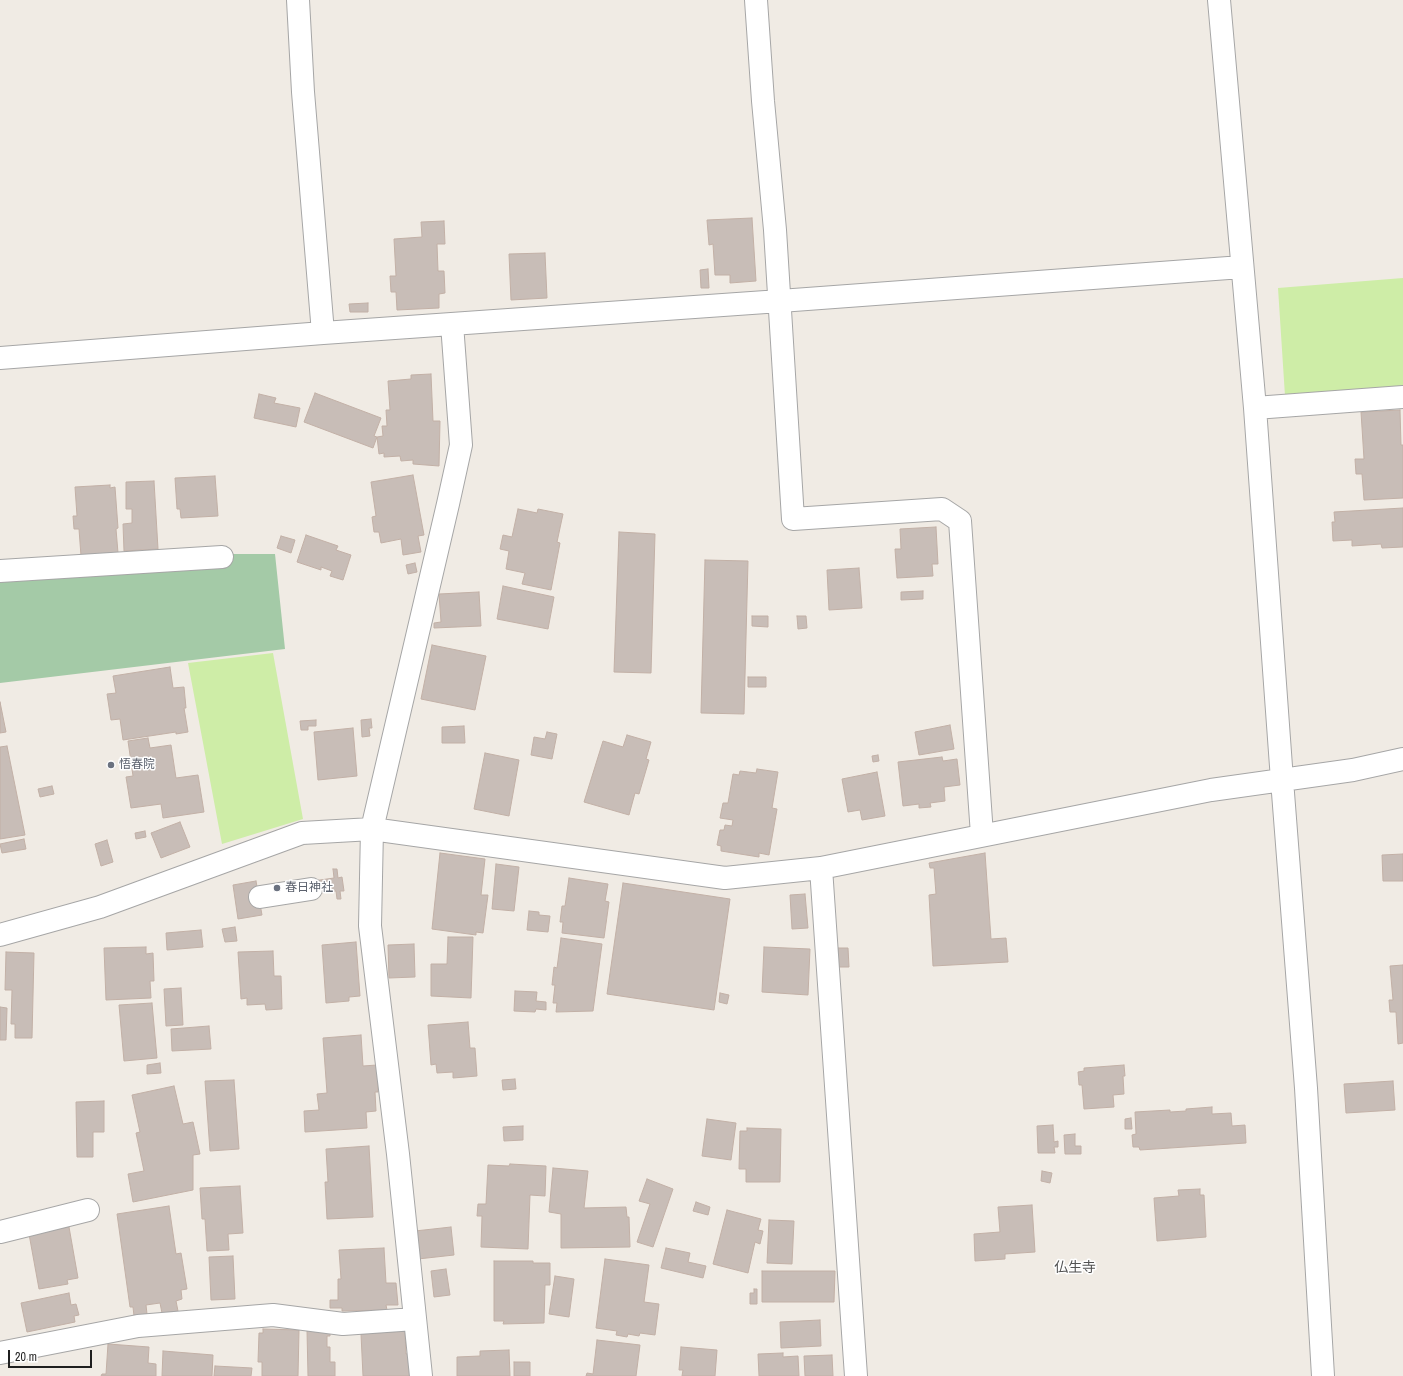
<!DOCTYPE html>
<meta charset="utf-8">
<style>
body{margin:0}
#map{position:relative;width:1403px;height:1376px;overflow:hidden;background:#f0ebe4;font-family:"Archivo Narrow",sans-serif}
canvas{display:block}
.scale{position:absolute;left:8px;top:1350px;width:84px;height:18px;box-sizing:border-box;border:2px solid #1f1f1f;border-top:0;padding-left:5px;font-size:12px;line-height:14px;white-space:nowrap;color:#1f1f1f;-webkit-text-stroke:3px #fff;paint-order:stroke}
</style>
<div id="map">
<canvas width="1403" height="1376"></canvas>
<div class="scale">20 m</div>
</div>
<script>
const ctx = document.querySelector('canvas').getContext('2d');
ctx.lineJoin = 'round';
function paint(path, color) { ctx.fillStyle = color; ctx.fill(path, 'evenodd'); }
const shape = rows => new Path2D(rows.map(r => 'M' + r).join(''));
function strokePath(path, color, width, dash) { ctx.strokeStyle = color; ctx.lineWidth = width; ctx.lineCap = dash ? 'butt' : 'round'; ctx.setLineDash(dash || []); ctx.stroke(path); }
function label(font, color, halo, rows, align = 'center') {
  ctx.font = font + ' "Archivo Narrow","Noto Sans JP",sans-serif'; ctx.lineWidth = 3; ctx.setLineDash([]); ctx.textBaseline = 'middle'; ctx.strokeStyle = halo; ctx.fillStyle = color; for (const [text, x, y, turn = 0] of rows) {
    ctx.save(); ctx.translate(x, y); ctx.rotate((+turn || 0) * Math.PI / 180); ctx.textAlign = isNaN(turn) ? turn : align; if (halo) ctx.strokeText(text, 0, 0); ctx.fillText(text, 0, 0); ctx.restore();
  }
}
const grass = shape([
 [1403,278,1403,388,1285,396,1278,288],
 [273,653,303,819,222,844,188,663]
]);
const cemetery = shape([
 [233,554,275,554,285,649,0,683,0,580,212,565]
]);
const building = shape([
 [752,218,756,281,730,283,730,275,715,275,713,244,709,245,707,220,752,218],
 [444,221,445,244,437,244,438,271,444,271,445,293,439,294,439,308,397,310,396,292,391,292,390,276,396,276,394,239,422,237,421,222,444,221],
 [545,253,547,298,511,300,509,254,545,253],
 [708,269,709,288,701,288,700,270,708,269],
 [368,303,368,312,350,312,349,304,368,303],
 [431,374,433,421,440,421,439,466,413,464,413,460,401,461,400,456,384,457,384,453,379,454,377,437,383,436,382,426,387,426,386,410,390,410,388,381,411,379,411,375,431,374],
 [315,393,381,418,374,436,377,437,373,448,304,422,315,393],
 [259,394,276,398,274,403,300,408,296,427,254,418,259,394],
 [1400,410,1401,445,1403,445,1403,498,1364,500,1362,474,1356,474,1355,459,1364,459,1361,412,1400,410],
 [413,475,424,535,418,536,421,552,403,555,401,539,381,543,379,532,374,532,372,517,376,516,371,482,413,475],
 [215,476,218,516,181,518,180,509,177,509,175,478,215,476],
 [154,481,158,549,124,551,123,524,132,523,132,509,126,509,126,482,154,481],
 [110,485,110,488,115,487,118,528,116,529,118,553,81,556,79,529,74,529,73,516,77,516,75,487,110,485],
 [1403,508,1403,547,1382,548,1381,544,1352,546,1352,540,1333,541,1332,522,1335,522,1334,512,1403,508],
 [518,509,537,513,538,509,563,514,557,542,560,543,551,590,522,584,525,573,506,569,509,551,500,549,503,535,512,537,518,509],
 [936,527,938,564,932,564,933,576,897,578,895,549,901,549,900,529,936,527],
 [619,532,655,534,651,673,614,672,619,532],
 [306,535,338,546,336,550,351,555,343,580,330,576,332,571,321,567,321,570,297,562,306,535],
 [281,536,295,540,291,553,277,548,281,536],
 [705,560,748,561,744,714,701,713,705,560],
 [415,563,417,572,408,574,406,565,415,563],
 [859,568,862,608,829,610,827,570,859,568],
 [503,586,554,597,548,629,497,619,503,586],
 [923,591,923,599,901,600,901,592,923,591],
 [479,592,481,626,434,628,434,623,441,622,439,594,479,592],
 [752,616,768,616,768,627,752,626,752,616],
 [797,616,806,616,807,628,798,629,797,616],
 [432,645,486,656,475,710,421,699,432,645],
 [170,667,173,688,184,687,186,708,184,708,188,732,176,734,176,732,123,740,120,719,111,720,107,694,116,693,113,676,170,667],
 [748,677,766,677,766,687,748,687,748,677],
 [0,702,6,732,0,733,0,702],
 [371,719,372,728,369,728,370,736,362,737,361,720,371,719],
 [316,720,316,726,308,726,308,730,301,730,300,721,316,720],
 [950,725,954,749,919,755,915,732,950,725],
 [464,726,465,743,442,743,442,727,464,726],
 [353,728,357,776,318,780,314,732,353,728],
 [547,732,557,734,552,759,531,755,534,737,545,739,547,732],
 [627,735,651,742,646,759,649,760,639,794,635,793,629,815,584,802,603,741,623,747,627,735],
 [148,738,150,748,171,745,176,778,198,775,204,812,163,818,161,804,131,808,126,777,133,776,128,741,148,738],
 [7,746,25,835,0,839,0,747,7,746],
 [485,753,519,760,509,816,474,809,485,753],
 [878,755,879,761,873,762,872,756,878,755],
 [942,757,943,761,957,759,960,785,944,787,945,801,930,803,931,807,919,808,919,804,903,806,898,762,942,757],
 [757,769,778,772,772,808,777,809,769,855,759,853,759,857,721,851,721,846,717,845,720,830,724,830,725,825,732,826,733,820,720,818,723,803,728,803,733,774,739,775,740,771,756,773,757,769],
 [877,772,885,816,862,820,860,810,848,812,842,779,877,772],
 [52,786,54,794,40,797,38,789,52,786],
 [180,822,190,847,161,858,151,833,180,822],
 [145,831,146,837,136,839,135,833,145,831],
 [24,839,26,849,2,853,0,844,24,839],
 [107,840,113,862,101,866,95,844,107,840],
 [440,853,485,859,481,895,488,895,483,933,476,932,476,935,432,929,440,853],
 [985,853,991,939,1006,938,1008,962,933,966,929,895,936,894,934,868,930,868,929,863,985,853],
 [1403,854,1403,881,1383,881,1382,855,1403,854],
 [496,864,519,867,514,911,492,909,496,864],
 [333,869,337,869,338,878,342,877,344,891,340,891,341,899,337,899,336,891,314,894,313,881,334,878,333,869],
 [569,878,608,884,605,901,609,902,604,938,562,933,563,922,560,922,562,906,565,906,569,878],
 [256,881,262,915,238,919,233,885,256,881],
 [623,883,730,899,714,1010,607,994,623,883],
 [805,894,808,928,792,929,790,895,805,894],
 [529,911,539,912,539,915,550,916,548,932,527,930,529,911],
 [235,927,237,941,225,942,222,929,235,927],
 [201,930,203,947,167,950,166,933,201,930],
 [448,937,473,937,471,998,431,996,431,964,447,964,448,937],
 [561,938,602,944,593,1011,556,1012,557,1003,553,1003,555,985,552,985,554,967,557,968,561,938],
 [356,942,360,996,349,997,349,1001,326,1003,322,945,356,942],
 [414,944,415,977,389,978,388,945,414,944],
 [146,947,146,954,153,953,154,981,150,981,151,998,106,1000,104,948,146,947],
 [764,947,810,949,808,995,762,992,764,947],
 [838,948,848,948,849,967,838,967,838,948],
 [273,951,274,976,281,976,282,1009,266,1010,265,1004,247,1005,247,998,241,999,238,952,273,951],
 [6,952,34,953,32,1038,15,1038,15,1024,11,1024,12,990,5,990,6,952],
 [1403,965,1403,1043,1398,1044,1396,1012,1390,1012,1389,1000,1393,1000,1390,966,1403,965],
 [181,988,183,1025,166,1026,164,989,181,988],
 [515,991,537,992,536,1001,546,1002,546,1010,536,1009,535,1012,514,1011,515,991],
 [720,993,729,995,727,1004,719,1002,720,993],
 [152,1003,157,1058,124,1061,119,1005,152,1003],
 [0,1007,7,1008,6,1040,0,1040,0,1007],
 [468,1022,470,1048,475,1048,477,1076,453,1078,453,1072,437,1073,436,1064,431,1065,428,1025,468,1022],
 [209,1026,211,1049,172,1051,171,1029,209,1026],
 [361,1035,363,1066,377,1065,378,1092,375,1092,376,1111,366,1112,367,1128,305,1132,304,1111,319,1110,317,1094,327,1093,323,1038,361,1035],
 [160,1063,161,1073,147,1074,147,1065,160,1063],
 [1124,1065,1125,1076,1123,1076,1124,1094,1113,1095,1114,1107,1084,1109,1082,1085,1079,1085,1078,1072,1084,1071,1084,1068,1124,1065],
 [515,1079,516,1089,503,1090,502,1080,515,1079],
 [234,1080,239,1149,210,1151,205,1081,234,1080],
 [1393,1081,1395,1110,1346,1113,1344,1084,1393,1081],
 [174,1086,183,1124,193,1122,200,1154,193,1155,193,1190,133,1202,128,1174,144,1171,136,1133,140,1132,132,1095,174,1086],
 [104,1101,104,1132,93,1132,93,1157,77,1157,76,1102,104,1101],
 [1212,1107,1212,1114,1231,1113,1232,1126,1245,1125,1246,1143,1140,1150,1139,1147,1133,1147,1132,1135,1136,1134,1135,1112,1170,1110,1170,1112,1186,1111,1186,1109,1212,1107],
 [1131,1118,1132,1129,1125,1129,1125,1119,1131,1118],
 [707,1119,736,1123,731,1160,702,1156,707,1119],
 [1053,1125,1054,1142,1058,1141,1058,1147,1054,1147,1055,1153,1038,1153,1037,1126,1053,1125],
 [523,1126,523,1140,504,1141,503,1127,523,1126],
 [747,1128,781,1129,780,1182,746,1182,746,1169,739,1169,740,1131,747,1131,747,1128],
 [1075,1134,1075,1146,1081,1146,1081,1154,1065,1154,1064,1135,1075,1134],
 [369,1146,373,1217,327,1219,325,1182,328,1182,326,1149,369,1146],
 [510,1164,546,1166,545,1196,530,1195,528,1249,481,1247,482,1216,477,1216,478,1204,486,1204,488,1165,509,1166,510,1164],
 [553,1168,588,1171,584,1208,626,1207,627,1217,629,1217,630,1247,561,1248,561,1214,549,1212,553,1168],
 [1042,1171,1052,1173,1050,1183,1041,1181,1042,1171],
 [647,1179,673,1189,653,1247,637,1242,650,1204,639,1201,647,1179],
 [240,1186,243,1233,228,1234,229,1250,207,1251,205,1219,202,1219,200,1188,240,1186],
 [1200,1189,1200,1195,1204,1195,1206,1237,1157,1241,1154,1198,1179,1196,1178,1190,1200,1189],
 [696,1202,710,1207,708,1215,693,1211,696,1202],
 [1032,1205,1035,1252,1005,1254,1005,1259,975,1261,974,1234,1000,1232,998,1207,1032,1205],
 [169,1206,176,1254,181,1253,187,1289,181,1290,182,1299,176,1301,178,1311,162,1313,160,1303,146,1305,147,1314,134,1316,133,1307,130,1307,117,1214,169,1206],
 [727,1210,761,1219,758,1230,763,1231,760,1244,755,1242,748,1273,713,1264,727,1210],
 [769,1220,794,1221,792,1264,767,1263,769,1220],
 [69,1227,78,1278,67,1280,68,1284,39,1289,29,1234,69,1227],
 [451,1227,454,1255,418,1259,415,1231,451,1227],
 [384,1248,386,1283,396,1283,398,1305,386,1305,387,1310,342,1311,342,1308,330,1308,330,1300,338,1300,338,1279,341,1279,339,1250,384,1248],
 [666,1248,690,1253,688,1262,706,1266,703,1278,661,1268,666,1248],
 [233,1256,235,1299,211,1300,209,1257,233,1256],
 [605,1259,649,1265,644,1302,659,1304,655,1335,640,1333,639,1336,628,1334,627,1337,616,1335,617,1331,596,1328,605,1259],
 [494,1261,533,1261,533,1263,550,1263,550,1285,545,1285,544,1323,503,1324,504,1321,494,1321,494,1261],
 [446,1269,450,1295,434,1297,431,1271,446,1269],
 [762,1271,835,1271,834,1302,762,1302,762,1271],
 [555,1276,574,1279,569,1317,549,1314,555,1276],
 [754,1289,757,1289,757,1304,750,1304,750,1293,754,1293,754,1289],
 [69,1293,71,1305,76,1304,79,1315,74,1316,75,1322,27,1332,21,1303,69,1293],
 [820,1320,821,1346,781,1348,780,1322,820,1320],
 [263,1329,299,1330,298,1376,262,1376,262,1362,258,1362,259,1333,263,1333,263,1329],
 [307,1330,330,1330,330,1336,327,1336,327,1347,330,1347,330,1362,335,1362,335,1376,308,1376,307,1330],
 [405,1331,406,1354,410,1353,412,1376,363,1376,361,1334,405,1331],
 [597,1340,640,1345,636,1376,586,1376,587,1373,593,1374,597,1340],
 [108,1344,149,1347,148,1363,156,1364,156,1376,101,1376,102,1374,106,1374,108,1344],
 [681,1347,717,1350,715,1376,682,1376,683,1370,679,1370,681,1347],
 [509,1350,510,1376,457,1376,457,1357,480,1356,480,1351,509,1350],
 [163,1351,213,1355,212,1376,162,1376,163,1351],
 [783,1353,783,1357,798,1356,799,1376,759,1376,758,1354,783,1353],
 [832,1355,833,1376,805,1376,804,1356,832,1355],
 [514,1362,530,1362,530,1376,514,1376,514,1362],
 [215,1366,252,1368,251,1376,214,1376,215,1366]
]);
const minor = shape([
 [298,0,303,92,323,333],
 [756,0,763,101,775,230,793,519,942,509,960,521,982,835],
 [1219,0,1255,408,1282,780,1306,1088,1323,1376],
 [0,358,323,333,780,301,1242,267],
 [1255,408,1403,397],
 [0,571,222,557],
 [821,868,856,1376],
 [260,897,311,889],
 [0,935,100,907,302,833,372,829,725,878,821,868,1211,790,1353,770,1403,759],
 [0,1232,88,1210],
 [0,1353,138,1326,273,1315,343,1324,415,1319],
 [421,1376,398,1154,370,926,372,829,448,504,461,445,452,324]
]);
const markers = [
 [111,765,4,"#6b7280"],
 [277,888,4,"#6b7280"]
];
const worshipNames = [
 ["悟春院",119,765],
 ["春日神社",285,888]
];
const quarterNames = [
 ["仏生寺",1075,1268]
];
paint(grass, '#ceeda7');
paint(cemetery, '#a4caa7');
paint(building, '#c8bdb7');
strokePath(building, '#c2b0a6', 1);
strokePath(minor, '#a6a6a6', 24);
strokePath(minor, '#fff', 22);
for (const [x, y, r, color] of markers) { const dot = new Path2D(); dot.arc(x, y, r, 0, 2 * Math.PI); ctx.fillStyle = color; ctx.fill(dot); strokePath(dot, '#fff', 1.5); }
label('12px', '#5b616d', '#fff', worshipNames, 'left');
label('14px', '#525252', '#fff', quarterNames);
</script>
